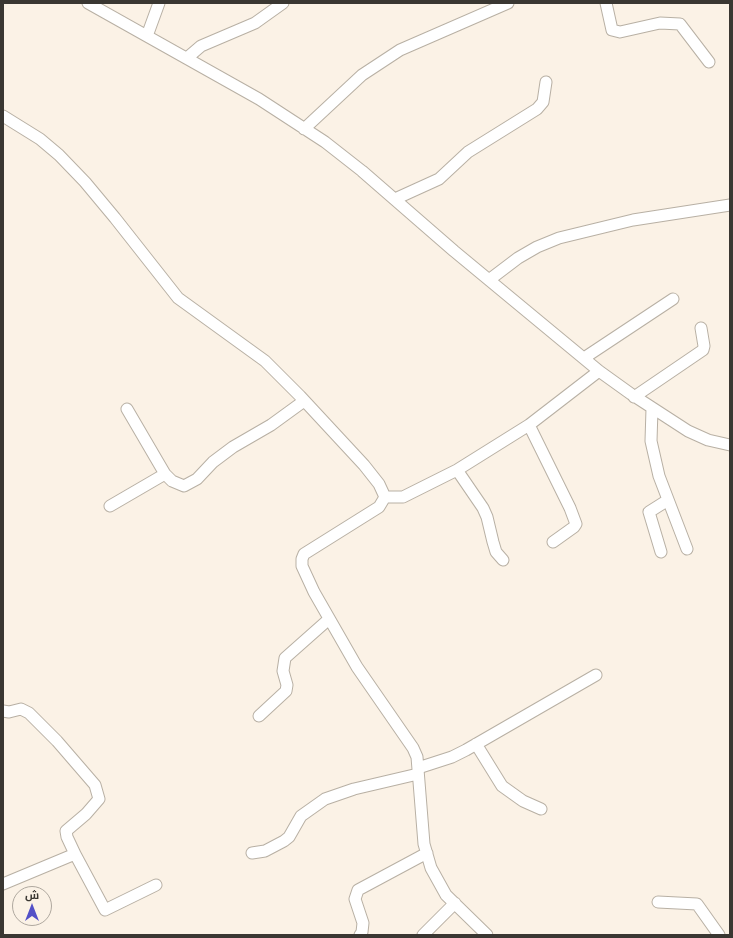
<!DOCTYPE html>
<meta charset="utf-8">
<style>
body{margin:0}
#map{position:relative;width:733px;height:938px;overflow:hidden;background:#fbf2e6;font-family:"Titillium Web",Cairo,sans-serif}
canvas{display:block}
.frame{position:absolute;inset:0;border:4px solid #3a3732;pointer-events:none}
.north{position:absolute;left:12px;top:886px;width:40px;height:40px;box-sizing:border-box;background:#fbf2e6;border:1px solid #aea79e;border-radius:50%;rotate:0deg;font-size:11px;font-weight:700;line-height:16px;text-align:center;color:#3a3732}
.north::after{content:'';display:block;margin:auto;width:14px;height:18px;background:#5350c7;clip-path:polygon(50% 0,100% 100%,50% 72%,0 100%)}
</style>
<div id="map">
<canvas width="733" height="938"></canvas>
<div class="frame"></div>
<div class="north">ش</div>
</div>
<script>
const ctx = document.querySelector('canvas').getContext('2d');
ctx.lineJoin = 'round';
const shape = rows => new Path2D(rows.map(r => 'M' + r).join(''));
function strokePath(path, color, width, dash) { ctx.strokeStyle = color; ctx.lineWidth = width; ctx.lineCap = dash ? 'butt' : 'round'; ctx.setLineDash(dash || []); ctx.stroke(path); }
const street = shape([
 [88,3,259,99,325,142,362,171,454,251,599,371,631,394,688,431,708,440,730,445],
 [606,3,612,30,620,32,660,23,680,24,709,62],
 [147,36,159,3],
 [187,58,201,46,255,23,283,3],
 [3,116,40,139,59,155,85,182,115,218,178,298,265,361,300,396,364,465,379,484,385,497,379,507,304,554,302,559,302,566,314,592,357,667,413,748,417,757,424,844,431,868,446,895,487,935],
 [304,129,362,75,400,50,508,3],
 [395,199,439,179,468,152,537,109,543,102,546,82],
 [489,280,518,258,537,247,559,238,633,220,730,205],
 [584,358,673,299],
 [634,397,703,350,704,346,701,328],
 [127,409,165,474,172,481,184,486,197,479,213,462,233,447,271,425,304,401],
 [652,409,651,441,659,476,687,549],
 [529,425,570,508,576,524,574,527,553,542],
 [457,470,483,508,487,517,493,542,496,552,503,560],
 [385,497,403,497,457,470,529,425,599,371],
 [110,506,165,474],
 [661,552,649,512,668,500],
 [3,711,9,712,21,709,29,713,57,741,95,785,99,799,86,814,66,831,67,837,75,854,3,884],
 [259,716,286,691,287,685,283,671,285,658,329,619],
 [476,744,502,786,523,801,541,809],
 [418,768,452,757,466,750,596,675],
 [252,853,265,851,284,841,289,837,301,816,325,799,354,789,418,774],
 [75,854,105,910,156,885],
 [658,902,697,904,719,935],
 [360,935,362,932,363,923,355,899,358,890,427,853],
 [423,935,455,903]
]);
strokePath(street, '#b8b0a4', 13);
strokePath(street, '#fff', 11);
</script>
